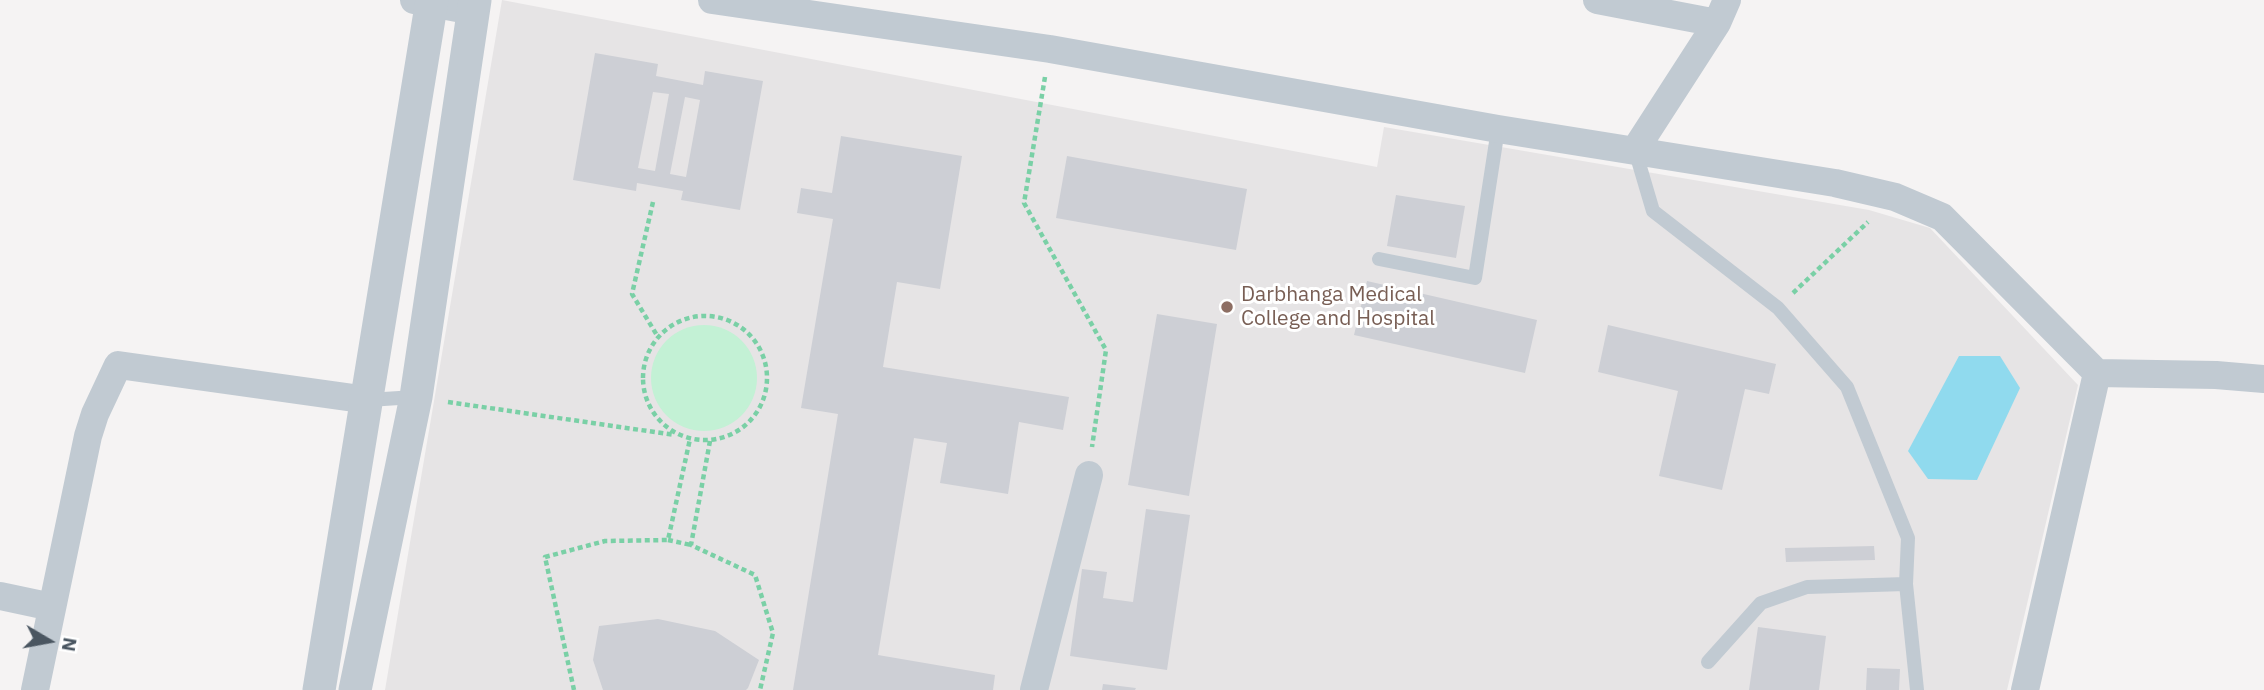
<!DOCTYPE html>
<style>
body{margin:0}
#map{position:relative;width:2264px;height:690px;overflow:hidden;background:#f5f3f3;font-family:"IBM Plex Sans",sans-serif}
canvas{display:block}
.north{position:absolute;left:14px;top:606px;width:70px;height:70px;-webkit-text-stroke:5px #fff;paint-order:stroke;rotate:100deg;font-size:19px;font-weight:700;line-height:28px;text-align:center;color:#4a5661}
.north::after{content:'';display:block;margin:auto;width:24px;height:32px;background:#4a5661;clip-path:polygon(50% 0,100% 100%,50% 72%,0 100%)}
</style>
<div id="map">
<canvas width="2264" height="690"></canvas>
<div class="north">N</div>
</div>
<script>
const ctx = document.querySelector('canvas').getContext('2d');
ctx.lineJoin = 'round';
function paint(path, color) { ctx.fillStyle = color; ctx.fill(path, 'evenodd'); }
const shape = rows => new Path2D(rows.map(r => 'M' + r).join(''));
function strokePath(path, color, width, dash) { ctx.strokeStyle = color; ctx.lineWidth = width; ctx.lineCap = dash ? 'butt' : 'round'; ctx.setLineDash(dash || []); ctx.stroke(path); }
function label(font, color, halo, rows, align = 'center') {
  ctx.font = font + ' "IBM Plex Sans",sans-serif'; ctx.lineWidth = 6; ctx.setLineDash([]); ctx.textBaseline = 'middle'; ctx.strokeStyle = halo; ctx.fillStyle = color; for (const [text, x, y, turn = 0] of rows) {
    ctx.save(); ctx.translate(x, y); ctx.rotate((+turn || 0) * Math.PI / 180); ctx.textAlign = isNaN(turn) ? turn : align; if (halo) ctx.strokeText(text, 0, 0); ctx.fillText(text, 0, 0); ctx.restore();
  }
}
const education = shape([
 [502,0,1377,167,1384,127,1869,210,1930,228,2078,385,2007,690,385,690]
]);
const green = shape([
 '651 378a53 53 0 1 1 106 0a53 53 0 1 1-106 0Z'
]);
const water = shape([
 [1959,356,2000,356,2020,388,1977,480,1928,479,1908,451]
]);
const building = shape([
 [595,53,658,64,656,76,703,85,705,71,763,81,740,210,681,200,683,191,637,183,636,191,573,180],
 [653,92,669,94,655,171,638,168],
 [685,97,700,100,686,177,670,174],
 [841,136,962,156,940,289,897,282,883,367,1069,397,1063,430,1019,422,1008,494,940,483,947,443,914,438,878,655,995,675,993,690,793,690,838,414,801,408,833,219,797,213,801,188,832,193],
 [1067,156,1247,189,1236,250,1056,218],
 [1396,195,1465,206,1456,258,1387,246],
 [1367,281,1537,320,1525,373,1354,335],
 [1157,314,1217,324,1189,496,1128,485],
 [1608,325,1776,364,1769,394,1745,389,1722,490,1659,476,1678,391,1598,372],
 [1146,509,1190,515,1167,670,1070,656,1082,569,1107,572,1103,598,1133,602],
 [1874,546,1875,560,1786,562,1785,548],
 [658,619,715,631,759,660,748,688,746,690,603,690,593,660,599,626],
 [1758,627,1826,636,1819,690,1749,690],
 [1867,668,1900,669,1899,690,1866,690],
 [1103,684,1136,688,1135,690,1102,690]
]);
const path = shape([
 [1045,77,1024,203,1106,350,1092,447],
 [653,202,632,294,658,337],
 [1793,293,1868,222],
 '643 378a62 62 0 1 1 124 0a62 62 0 1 1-124 0Z',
 [448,402,675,435],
 [710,441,691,545,755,575,773,633,760,690],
 [668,540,691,545],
 [574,690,545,557,605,541,668,540,690,439]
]);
const service = shape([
 [1635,150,1653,211,1778,308,1847,387,1908,538,1906,584,1917,690],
 [1379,259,1475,278,1498,129],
 [368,400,415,397],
 [1708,662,1761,603,1807,587,1906,584]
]);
const minor = shape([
 [414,0,473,11],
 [712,0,1050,49,1498,129,1835,183,1895,197,1942,217,2097,373,2025,690],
 [1597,0,1717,23,1727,0],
 [1635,150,1717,23],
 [2097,373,2216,375,2264,379],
 [0,596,52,607],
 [35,690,88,436,95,414,118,365,368,400],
 [1034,690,1089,475]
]);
const tertiary = shape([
 [319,690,432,0],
 [355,690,416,397,475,0]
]);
const markers = [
 [1227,307,7,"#8d6e63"]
];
const educationNames = [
 ["Darbhanga Medical",1241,295],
 ["College and Hospital",1241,319]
];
paint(education, '#e6e4e5');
paint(green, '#c3f1d5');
paint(water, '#90daee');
paint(building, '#cdcfd5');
strokePath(path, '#7ad0a6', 4.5, [5, 3.5]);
strokePath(service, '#c1cad2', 14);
strokePath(minor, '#c1cad2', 28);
strokePath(tertiary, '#c1cad2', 33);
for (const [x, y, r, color] of markers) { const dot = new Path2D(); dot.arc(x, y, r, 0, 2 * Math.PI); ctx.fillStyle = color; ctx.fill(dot); strokePath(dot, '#fff', 2.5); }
label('21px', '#785e54', '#fff', educationNames, 'left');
</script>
